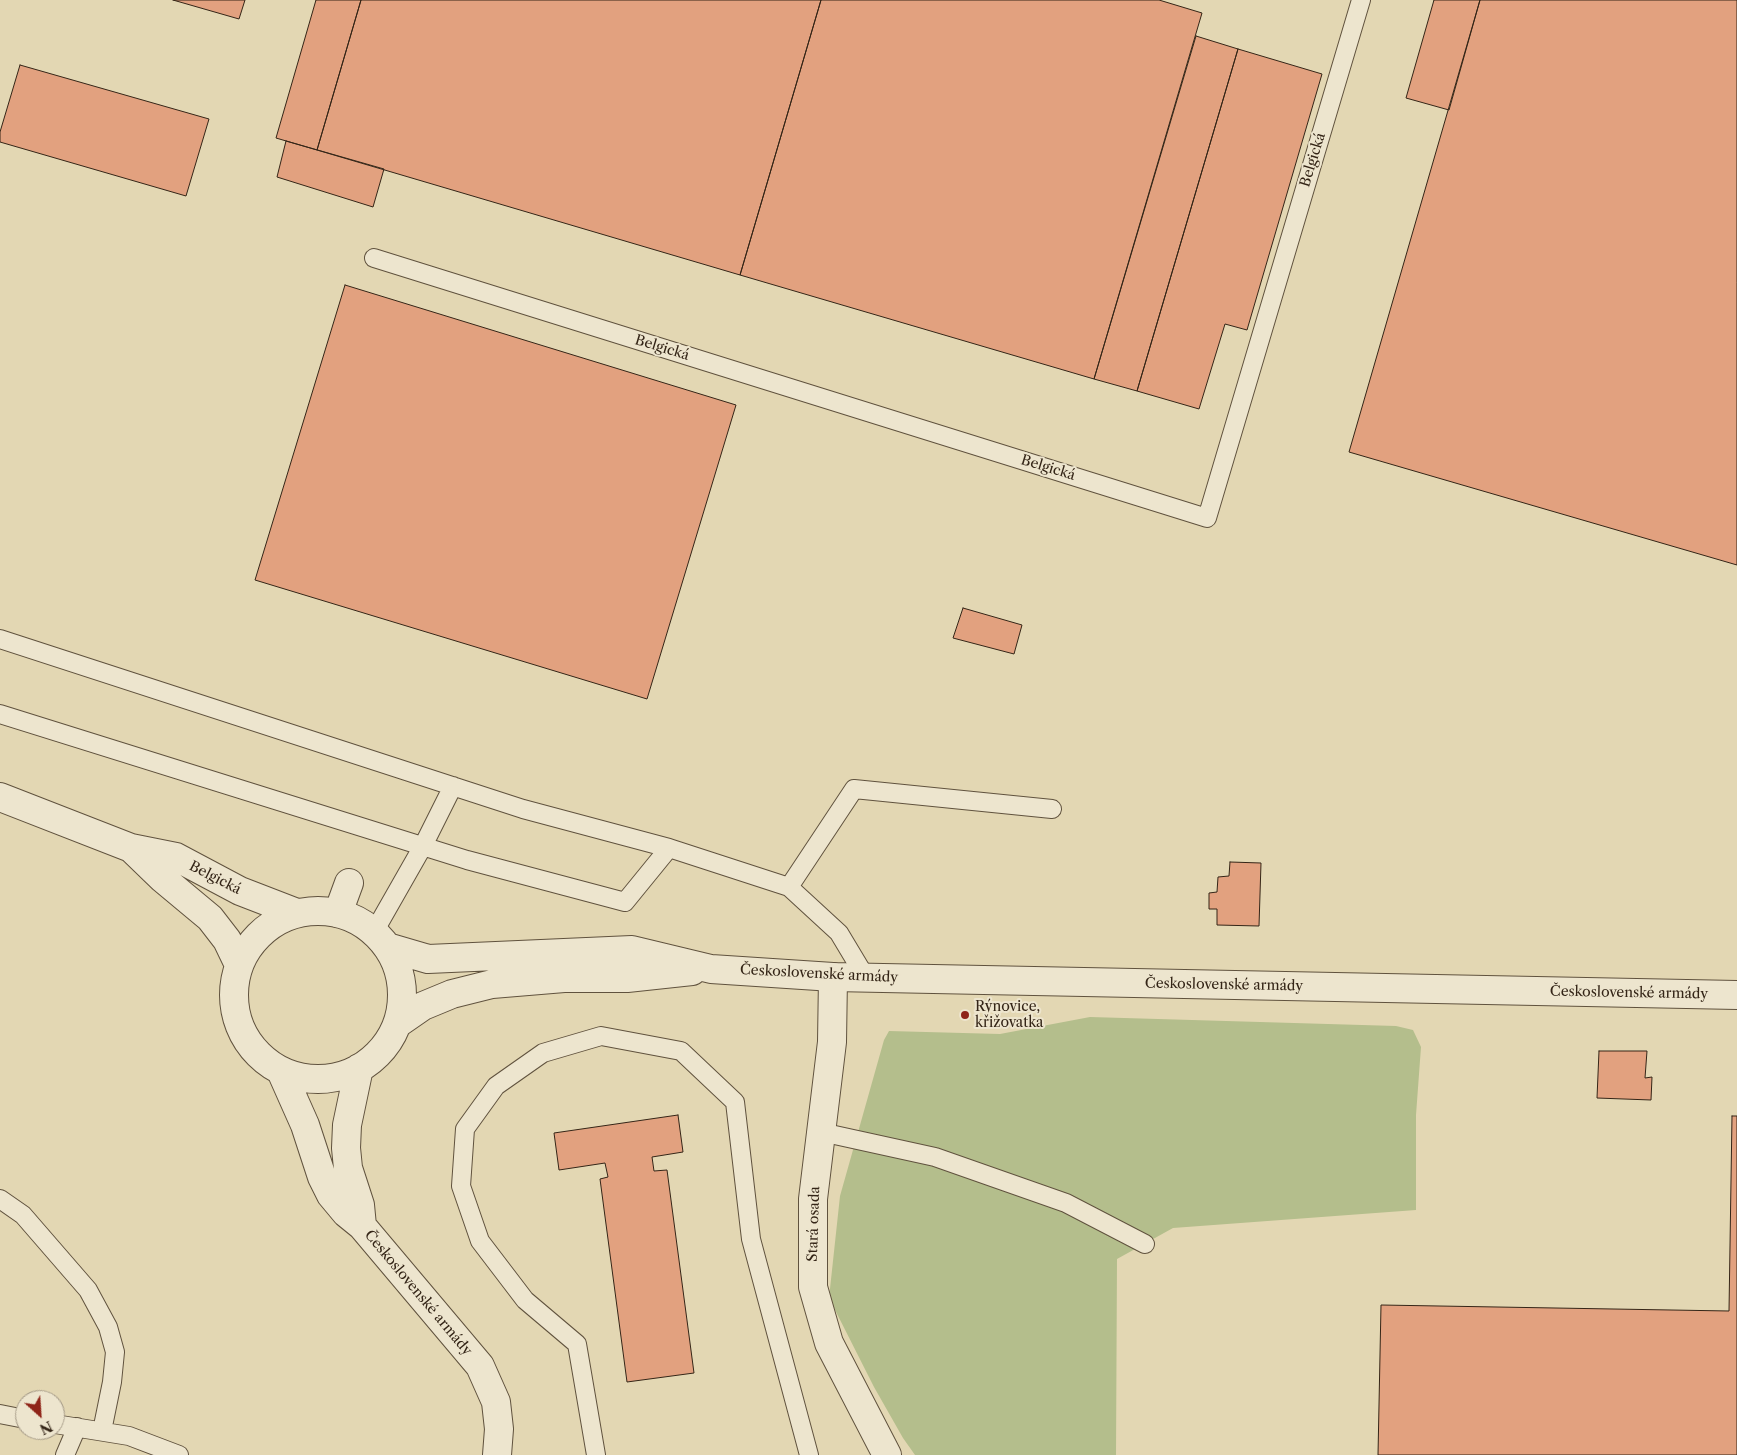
<!DOCTYPE html>
<meta charset="utf-8">
<style>
body{margin:0}
#map{position:relative;width:1737px;height:1455px;overflow:hidden;background:#e3d7b3;font-family:"Libre Caslon Text",serif}
canvas{display:block}
.north{position:absolute;left:15px;top:1390px;width:50px;height:50px;box-sizing:border-box;background:#ede5ce;border:1px solid #a39885;border-radius:50%;rotate:154deg;font-size:14px;font-weight:700;line-height:20px;text-align:center;color:#342517}
.north::after{content:'';display:block;margin:auto;width:18px;height:22px;background:#8f2418;clip-path:polygon(50% 0,100% 100%,50% 72%,0 100%)}
</style>
<div id="map">
<canvas width="1737" height="1455"></canvas>
<div class="north">N</div>
</div>
<script>
const ctx = document.querySelector('canvas').getContext('2d');
ctx.lineJoin = 'round';
function paint(path, color) { ctx.fillStyle = color; ctx.fill(path, 'evenodd'); }
const shape = rows => new Path2D(rows.map(r => 'M' + r).join(''));
function strokePath(path, color, width, dash) { ctx.strokeStyle = color; ctx.lineWidth = width; ctx.lineCap = dash ? 'butt' : 'round'; ctx.setLineDash(dash || []); ctx.stroke(path); }
function label(font, color, halo, rows, align = 'center') {
  ctx.font = font + ' "Libre Caslon Text",serif'; ctx.lineWidth = 4; ctx.setLineDash([]); ctx.textBaseline = 'middle'; ctx.strokeStyle = halo; ctx.fillStyle = color; for (const [text, x, y, turn = 0] of rows) {
    ctx.save(); ctx.translate(x, y); ctx.rotate((+turn || 0) * Math.PI / 180); ctx.textAlign = isNaN(turn) ? turn : align; if (halo) ctx.strokeText(text, 0, 0); ctx.fillText(text, 0, 0); ctx.restore();
  }
}
const green = shape([
 [1090,1017,1396,1026,1413,1030,1421,1047,1416,1115,1416,1210,1173,1228,1117,1259,1116,1455,915,1455,903,1438,874,1387,829,1298,840,1196,884,1040,889,1031,1000,1034]
]);
const building = shape([
 [173,0,245,0,239,19,173,0],
 [316,0,361,0,317,150,276,138,316,0],
 [361,0,821,0,740,275,317,150,361,0],
 [821,0,1159,0,1202,13,1094,379,740,275,821,0],
 [1434,0,1480,0,1449,110,1406,98,1434,0],
 [1480,0,1737,0,1737,565,1349,452,1480,0],
 [1196,36,1238,49,1137,391,1094,379,1196,36],
 [1238,49,1322,74,1247,330,1225,324,1199,409,1137,391,1238,49],
 [20,65,209,119,186,196,0,142,0,132,20,65],
 [286,141,384,169,373,207,277,177,286,141],
 [345,285,736,405,647,699,255,580,345,285],
 [963,608,1022,625,1014,654,953,638,963,608],
 [1230,862,1261,863,1259,926,1217,925,1217,909,1209,909,1209,893,1217,892,1218,877,1229,876,1230,862],
 [1599,1051,1647,1051,1645,1078,1652,1077,1651,1100,1597,1098,1599,1051],
 [678,1115,683,1152,652,1157,654,1171,667,1170,694,1373,627,1382,600,1179,608,1177,605,1163,559,1170,554,1133,678,1115],
 [1732,1116,1737,1116,1737,1455,1378,1455,1381,1305,1729,1311,1732,1116]
]);
const service = shape([
 [374,258,1207,518,1361,0],
 [0,639,523,809,669,848,789,887,839,933,866,978],
 [0,714,467,860,625,902,669,848],
 [789,887,854,789,1052,809],
 [374,932,423,846,453,786],
 [821,1132,935,1157,1066,1203,1145,1244],
 [0,1199,23,1215,88,1290,108,1327,115,1352,112,1382,102,1431],
 [0,1414,25,1419],
 [55,1424,129,1436,179,1455],
 [65,1455,77,1427],
 [596,1455,577,1344,525,1300,480,1241,461,1186,465,1129,496,1086,543,1053,601,1036,681,1051,735,1102,751,1239,809,1455]
]);
const minor = shape([
 [338,913,349,883],
 [833,977,832,1042,813,1199,813,1287,829,1343,887,1455]
]);
const tertiary = shape([
 [0,797,131,848,176,857,240,891,297,913],
 [131,848,162,878,210,918,227,940,239,965],
 '234 995a84 84 0 1 1 168 0a84 84 0 1 1-168 0Z',
 [387,947,428,959,632,950,711,969,833,977,1737,995],
 [397,1024,423,1006,452,994,492,984,564,978,627,978,692,971],
 [359,1068,347,1125,346,1148,348,1168,360,1205,362,1226,480,1366,496,1402,499,1429,497,1455],
 [281,1071,305,1125,322,1177,331,1195,346,1213,362,1226]
]);
const markers = [
 [965,1015,5,"#8f2418"]
];
const streetNames = [
 ["Belgická",1313,160,-73],
 ["Belgická",662,348,17],
 ["Belgická",1048,468,17],
 ["Belgická",215,878,27],
 ["Československé armády",819,974,3],
 ["Československé armády",1224,985,1],
 ["Československé armády",1629,993,1],
 ["Stará osada",814,1224,-88],
 ["Československé armády",418,1293,50]
];
const poiNames = [
 ["Rýnovice,",975,1007],
 ["křižovatka",975,1023]
];
paint(green, '#b4be8c');
paint(building, '#e2a17f');
strokePath(building, '#342517', 1);
strokePath(service, '#60523e', 20);
strokePath(minor, '#60523e', 30);
strokePath(tertiary, '#60523e', 30);
strokePath(service, '#ede5ce', 18);
strokePath(minor, '#ede5ce', 28);
strokePath(tertiary, '#ede5ce', 28);
for (const [x, y, r, color] of markers) { const dot = new Path2D(); dot.arc(x, y, r, 0, 2 * Math.PI); ctx.fillStyle = color; ctx.fill(dot); strokePath(dot, '#ede5ce', 2); }
label('14px', '#342517', '#ede5ce', streetNames);
label('14px', '#342517', '#ede5ce', poiNames, 'left');
</script>
